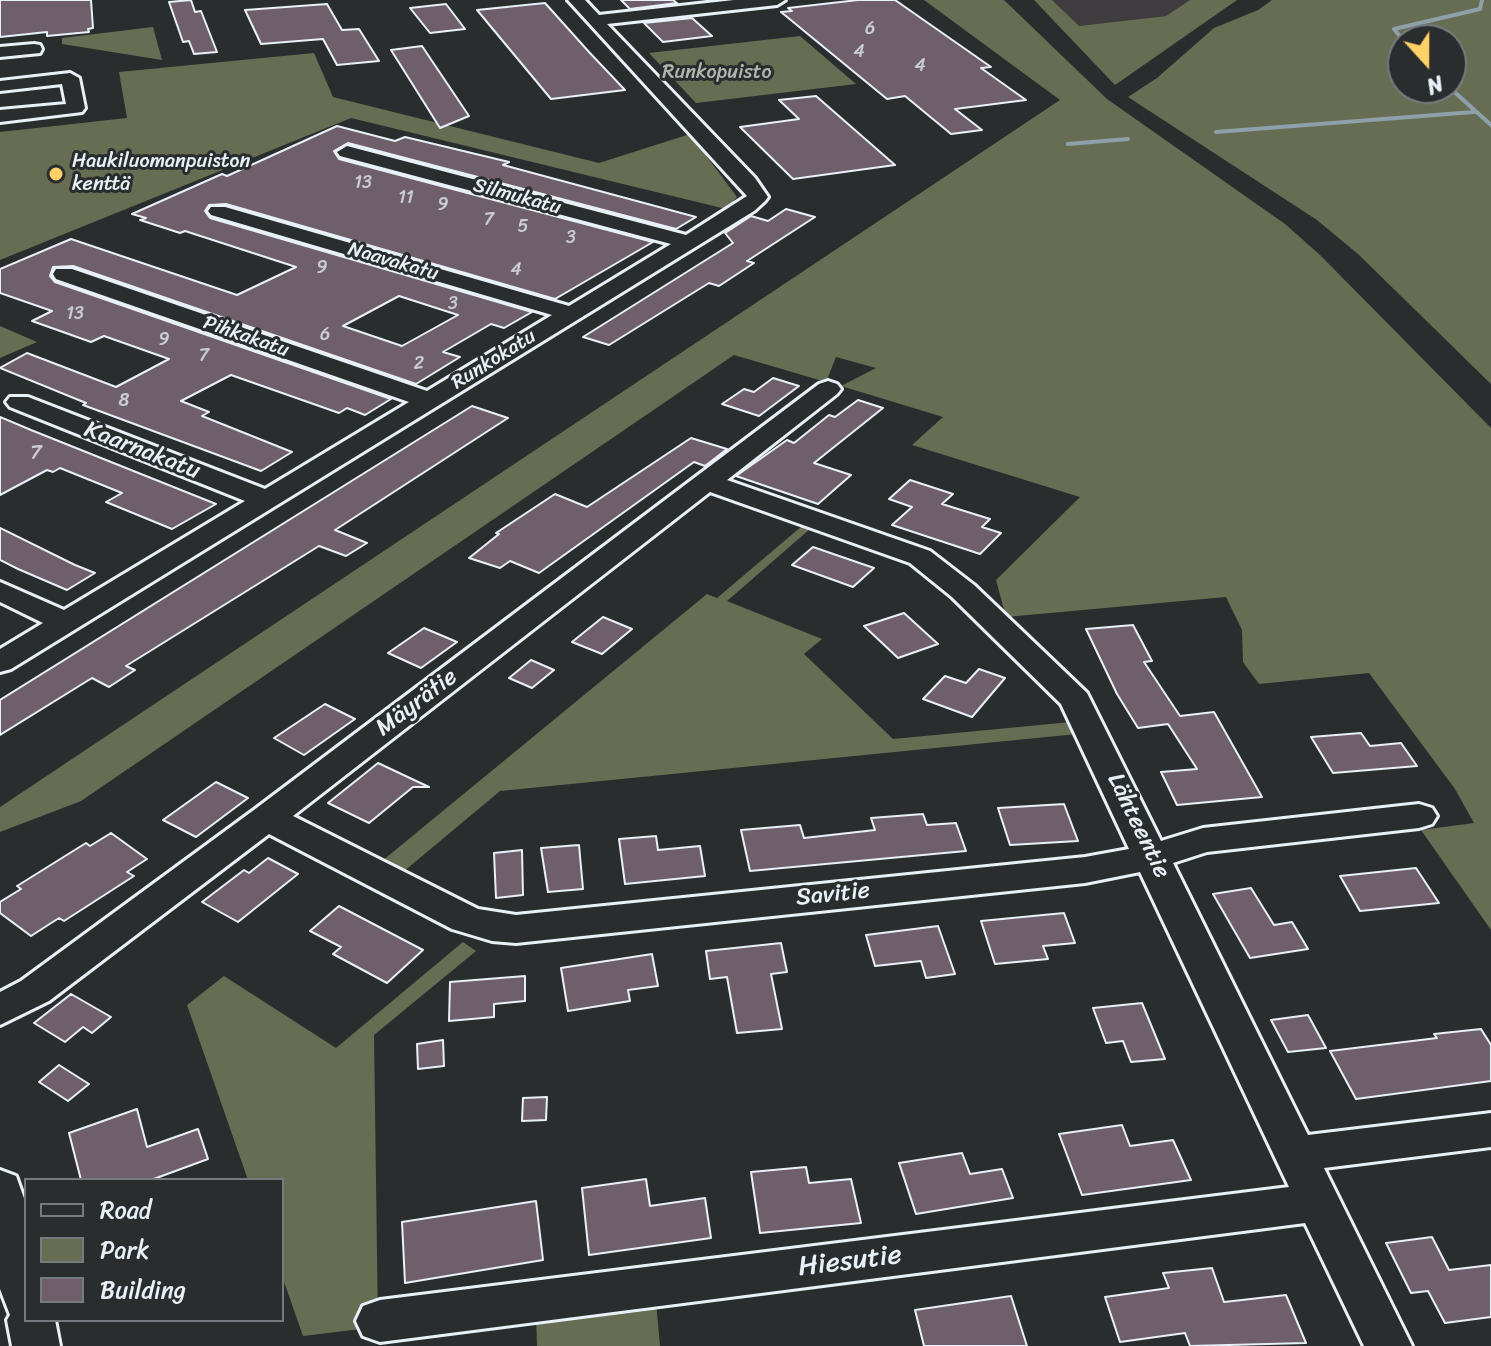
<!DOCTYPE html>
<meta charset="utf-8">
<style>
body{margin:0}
#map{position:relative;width:1491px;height:1346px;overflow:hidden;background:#2a2d2e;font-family:Sriracha,sans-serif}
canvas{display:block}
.legend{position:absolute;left:24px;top:1178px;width:260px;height:144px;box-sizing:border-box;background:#2a2d2e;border:2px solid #767b7f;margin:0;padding:10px 14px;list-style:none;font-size:24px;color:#e8f1f8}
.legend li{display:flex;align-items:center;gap:16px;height:40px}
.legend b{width:40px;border:2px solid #767b7f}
.north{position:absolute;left:1387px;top:24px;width:80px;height:80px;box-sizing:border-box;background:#2a2d2e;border:2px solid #767b7f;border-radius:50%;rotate:159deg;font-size:22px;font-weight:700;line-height:32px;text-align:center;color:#e8f1f8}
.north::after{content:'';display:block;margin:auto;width:28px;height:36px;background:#ffd166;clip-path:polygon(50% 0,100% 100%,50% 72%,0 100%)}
</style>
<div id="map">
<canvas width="1491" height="1346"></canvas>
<ul class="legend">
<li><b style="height:10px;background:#2a2d2e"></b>Road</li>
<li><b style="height:22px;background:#676d53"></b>Park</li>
<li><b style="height:22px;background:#6f5f6a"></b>Building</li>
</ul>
<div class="north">N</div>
</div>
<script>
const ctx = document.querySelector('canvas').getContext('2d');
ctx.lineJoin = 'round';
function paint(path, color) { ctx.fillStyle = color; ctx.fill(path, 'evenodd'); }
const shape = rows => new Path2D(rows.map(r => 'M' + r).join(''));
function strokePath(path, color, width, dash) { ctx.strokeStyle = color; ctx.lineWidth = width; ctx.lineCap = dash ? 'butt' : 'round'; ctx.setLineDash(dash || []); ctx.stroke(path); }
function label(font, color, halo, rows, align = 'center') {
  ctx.font = font + ' Sriracha,sans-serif'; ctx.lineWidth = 6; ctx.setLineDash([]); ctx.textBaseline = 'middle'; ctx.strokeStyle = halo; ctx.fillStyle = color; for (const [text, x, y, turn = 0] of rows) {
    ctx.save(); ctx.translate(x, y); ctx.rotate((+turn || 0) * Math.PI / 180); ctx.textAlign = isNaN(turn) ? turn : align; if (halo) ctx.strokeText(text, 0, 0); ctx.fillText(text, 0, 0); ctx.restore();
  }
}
const built = shape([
 [1052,0,1190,0,1166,16,1078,26]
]);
const green = shape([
 [924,0,1004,0,1107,99,1285,224,1320,255,1491,428,1491,930,1421,830,1474,823,1455,789,1369,673,1259,684,1243,662,1242,630,1226,597,1006,617,996,580,1080,497,912,445,943,417,841,386,876,368,836,357,826,382,734,355,81,801,0,832,0,807,1060,100],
 [1034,0,1052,0,1079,26,1166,16,1190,0,1237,0,1115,85],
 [1272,0,1491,0,1491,384,1358,254,1317,220,1128,97,1157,78,1214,28,1258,10],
 [1403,40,1451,40,1451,88,1403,88],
 [153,27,162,60,62,44,62,38],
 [800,36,856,84,696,103,649,53],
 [314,53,333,97,599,163,690,134,737,197,726,209,351,118,0,260,0,132,127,118,119,72],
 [0,326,37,342,0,358],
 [802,526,810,529,727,601,822,639,804,654,893,739,1071,722,1077,734,500,791,403,872,382,861,707,594,717,598],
 [463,942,476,951,374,1035,378,1327,303,1336,282,1276,282,1180,248,1180,187,1005,224,976,336,1048],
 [656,1302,660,1346,537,1346,536,1314]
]);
const stream = shape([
 [1403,40,1394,29,1480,9,1482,0],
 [1450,88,1491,125],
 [1216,132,1474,112],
 [1068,144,1128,139]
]);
const building = shape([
 [0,0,91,0,93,28,88,29,89,32,47,36,47,32,0,37,0,0],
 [191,0,195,12,201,11,217,52,194,54,189,41,183,42,169,2,191,0],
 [621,0,673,0,677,3,630,9,621,0],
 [858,0,895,0,991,67,981,68,1026,100,955,109,982,130,951,134,905,96,887,99,781,12,792,11,788,8,858,0],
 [545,3,589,52,625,90,551,99,477,10,545,3],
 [327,4,342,30,359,29,379,61,337,65,323,39,261,44,245,10,327,4],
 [446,4,465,29,430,33,410,8,446,4],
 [692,18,712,36,663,42,644,23,692,18],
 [422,46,469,116,440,128,391,50,422,46],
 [816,96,895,165,793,179,740,127,799,119,779,100,816,96],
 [337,126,395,141,405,137,509,162,503,165,696,217,676,229,348,143,334,151,339,159,653,242,555,299,226,204,209,205,205,211,210,218,532,312,504,328,491,324,443,352,460,357,416,384,73,266,53,267,50,276,55,282,391,399,365,415,347,408,339,413,231,375,181,401,209,412,202,416,292,452,261,471,83,405,86,403,0,368,27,353,116,387,169,359,104,336,91,342,32,321,52,311,0,293,0,269,71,239,237,295,296,267,185,231,180,233,140,220,146,218,132,214,222,174,227,176,337,126],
 [399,296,458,315,402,346,343,326,399,296],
 [786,209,815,217,747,261,754,263,719,286,709,283,609,345,583,337,733,243,725,233,751,216,768,221,786,209],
 [773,378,799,386,759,416,722,404,744,389,754,392,773,378],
 [858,400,883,408,814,463,851,475,818,504,736,476,787,440,794,443,829,415,835,417,858,400],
 [472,406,508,418,335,530,367,543,346,556,319,546,126,666,135,670,109,687,92,678,0,735,0,700,472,406],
 [0,417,31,430,216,504,172,529,106,502,122,493,60,468,53,472,47,470,0,495,0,417],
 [691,438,727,449,705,466,694,462,539,573,510,561,500,568,469,558,499,534,496,533,555,494,587,507,691,438],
 [910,480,953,494,942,504,990,519,982,527,1001,533,980,554,892,525,912,507,889,499,910,480],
 [0,528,75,565,95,573,67,590,18,569,0,560,0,528],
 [813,547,874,568,853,587,792,565,813,547],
 [904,613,938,644,898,658,864,626,904,613],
 [603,617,632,629,602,654,572,642,603,617],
 [1133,625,1152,661,1144,662,1180,716,1214,712,1262,797,1177,805,1161,772,1197,769,1168,724,1138,728,1117,694,1086,629,1133,625],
 [424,628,457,642,421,668,388,653,424,628],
 [531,660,554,670,532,688,509,678,531,660],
 [979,669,1005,678,972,717,923,699,945,676,966,683,979,669],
 [325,704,355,719,304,755,274,738,325,704],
 [1361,733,1370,746,1401,743,1417,766,1333,773,1311,737,1361,733],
 [378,763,429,787,413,787,369,823,328,803,378,763],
 [216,782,248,798,196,837,163,820,216,782],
 [1064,804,1078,841,1010,845,998,808,1064,804],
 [923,814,927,825,956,823,966,851,750,871,741,830,800,825,804,838,875,830,871,818,923,814],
 [111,833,147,859,127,872,134,876,64,921,59,918,31,936,0,913,0,902,21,889,17,886,86,843,90,846,111,833],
 [656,836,658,850,700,846,705,876,625,884,619,839,656,836],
 [579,845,583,889,548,892,541,848,579,845],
 [522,850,523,895,496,898,494,853,522,850],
 [268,858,298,874,238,922,202,902,244,870,249,873,268,858],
 [1416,868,1439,903,1360,911,1340,876,1416,868],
 [1251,888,1274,925,1292,922,1308,949,1250,958,1213,894,1251,888],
 [339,906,423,950,387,983,333,954,341,947,310,931,339,906],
 [1064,913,1075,943,1043,946,1048,959,995,964,981,921,1064,913],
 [938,926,955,974,926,978,921,961,875,966,866,935,938,926],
 [781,943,787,972,771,974,782,1029,737,1033,727,977,710,979,706,951,781,943],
 [652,954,658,986,628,990,630,1001,568,1011,561,968,652,954],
 [525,976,525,1001,494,1004,494,1017,449,1021,450,982,525,976],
 [71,994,111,1017,92,1033,83,1027,65,1042,34,1023,71,994],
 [1142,1003,1165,1059,1131,1062,1123,1041,1106,1043,1093,1008,1142,1003],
 [1308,1015,1326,1048,1288,1052,1271,1020,1308,1015],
 [1481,1029,1491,1045,1491,1081,1356,1099,1330,1051,1437,1038,1434,1034,1481,1029],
 [443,1040,444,1066,418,1069,417,1044,443,1040],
 [59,1065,89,1084,68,1101,39,1082,59,1065],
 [547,1097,546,1120,522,1121,523,1098,547,1097],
 [137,1109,147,1147,198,1129,208,1159,151,1180,81,1180,69,1133,137,1109],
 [1122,1125,1130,1146,1173,1140,1191,1180,1082,1195,1059,1134,1122,1125],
 [962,1153,970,1174,1002,1169,1013,1198,916,1214,899,1163,962,1153],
 [806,1167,809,1183,851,1179,861,1223,760,1233,751,1172,806,1167],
 [646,1179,650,1206,705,1198,711,1238,589,1255,582,1188,646,1179],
 [536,1201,543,1260,405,1283,402,1222,536,1201],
 [1432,1237,1449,1270,1491,1265,1491,1317,1445,1323,1428,1291,1411,1293,1386,1243,1432,1237],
 [1212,1268,1224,1302,1286,1295,1306,1343,1190,1346,1185,1333,1120,1342,1105,1297,1169,1288,1163,1273,1212,1268],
 [1011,1296,1027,1346,924,1346,915,1310,1011,1296]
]);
const street = shape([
 [568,0,585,0,599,15,734,0,785,0,777,5,607,24,755,178,768,197,765,201,754,211,11,669,0,672,0,649,43,623,0,602,0,582,64,610,245,501,10,407,6,402,10,397,28,397,265,489,409,402,56,279,53,274,56,269,72,269,427,391,552,315,211,215,208,211,211,207,225,207,569,306,671,244,340,156,337,152,347,146,686,235,747,196,568,0],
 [34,44,40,45,42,49,40,53,0,57,0,47,34,44],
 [70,73,79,78,85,108,82,112,0,122,0,110,66,104,62,84,0,91,0,81,70,73],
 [828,381,837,384,841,389,837,394,727,480,930,551,974,585,1087,693,1161,841,1203,828,1419,804,1432,808,1437,816,1432,824,1419,828,1207,852,1173,863,1308,1135,1491,1113,1491,1147,1324,1168,1412,1346,1364,1346,1305,1223,380,1342,363,1336,356,1321,363,1306,380,1300,1289,1187,1140,872,1085,883,516,943,492,941,452,929,269,834,49,1001,0,1025,0,992,21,981,254,810,819,384,828,381],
 [710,492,910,563,952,597,1061,704,1129,849,1085,857,516,915,478,909,293,816,710,492],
 [0,1170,16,1176,26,1204,26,1320,55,1320,60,1346,12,1346,7,1320,10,1315,0,1289,0,1170]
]);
const markers = [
 [56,174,8,"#ffd166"]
];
const farNumbernames = [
 ["6",870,29],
 ["4",859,52],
 ["4",920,66],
 ["13",363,183],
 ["11",406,198],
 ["9",443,205],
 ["7",489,220],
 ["5",523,227],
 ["3",571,238],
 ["9",322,268],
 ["4",516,270],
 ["3",453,304],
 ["13",75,314],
 ["6",325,335],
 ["9",164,340],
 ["7",204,356],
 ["2",419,364],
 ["8",124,401]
];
const farParknames = [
 ["Runkopuisto",717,73]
];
const farPoinames = [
 ["Haukiluomanpuiston",72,162],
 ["kenttä",72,185]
];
const farStreetnames = [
 ["Silmukatu",517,197,15],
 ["Naavakatu",393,262,16],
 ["Pihkakatu",246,337,19],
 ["Runkokatu",494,360,-32]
];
const numberNames = [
 ["7",36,454]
];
const streetNames = [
 ["Kaarnakatu",142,451,21],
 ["Mäyrätie",417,703,-37],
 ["Lähteentie",1138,826,64],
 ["Savitie",833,895,-6]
];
const nearStreetnames = [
 ["Hiesutie",850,1262,-7]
];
paint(built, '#3f3c40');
paint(green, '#676d53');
strokePath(stream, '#8ea0aa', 4);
paint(building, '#6f5f6a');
strokePath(building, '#e8f1f8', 2);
strokePath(street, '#e8f1f8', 6);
paint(street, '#2a2d2e');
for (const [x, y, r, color] of markers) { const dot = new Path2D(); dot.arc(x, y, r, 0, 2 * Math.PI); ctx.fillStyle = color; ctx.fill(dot); strokePath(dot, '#2a2d2e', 3); }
label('18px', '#caccd4', null, farNumbernames);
label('20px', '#aeb6ae', '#2a2d2e', farParknames);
label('20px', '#e8f1f8', '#2a2d2e', farPoinames, 'left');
label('20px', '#e8f1f8', '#2a2d2e', farStreetnames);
label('20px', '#caccd4', null, numberNames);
label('24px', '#e8f1f8', '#2a2d2e', streetNames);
label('28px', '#e8f1f8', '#2a2d2e', nearStreetnames);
</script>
